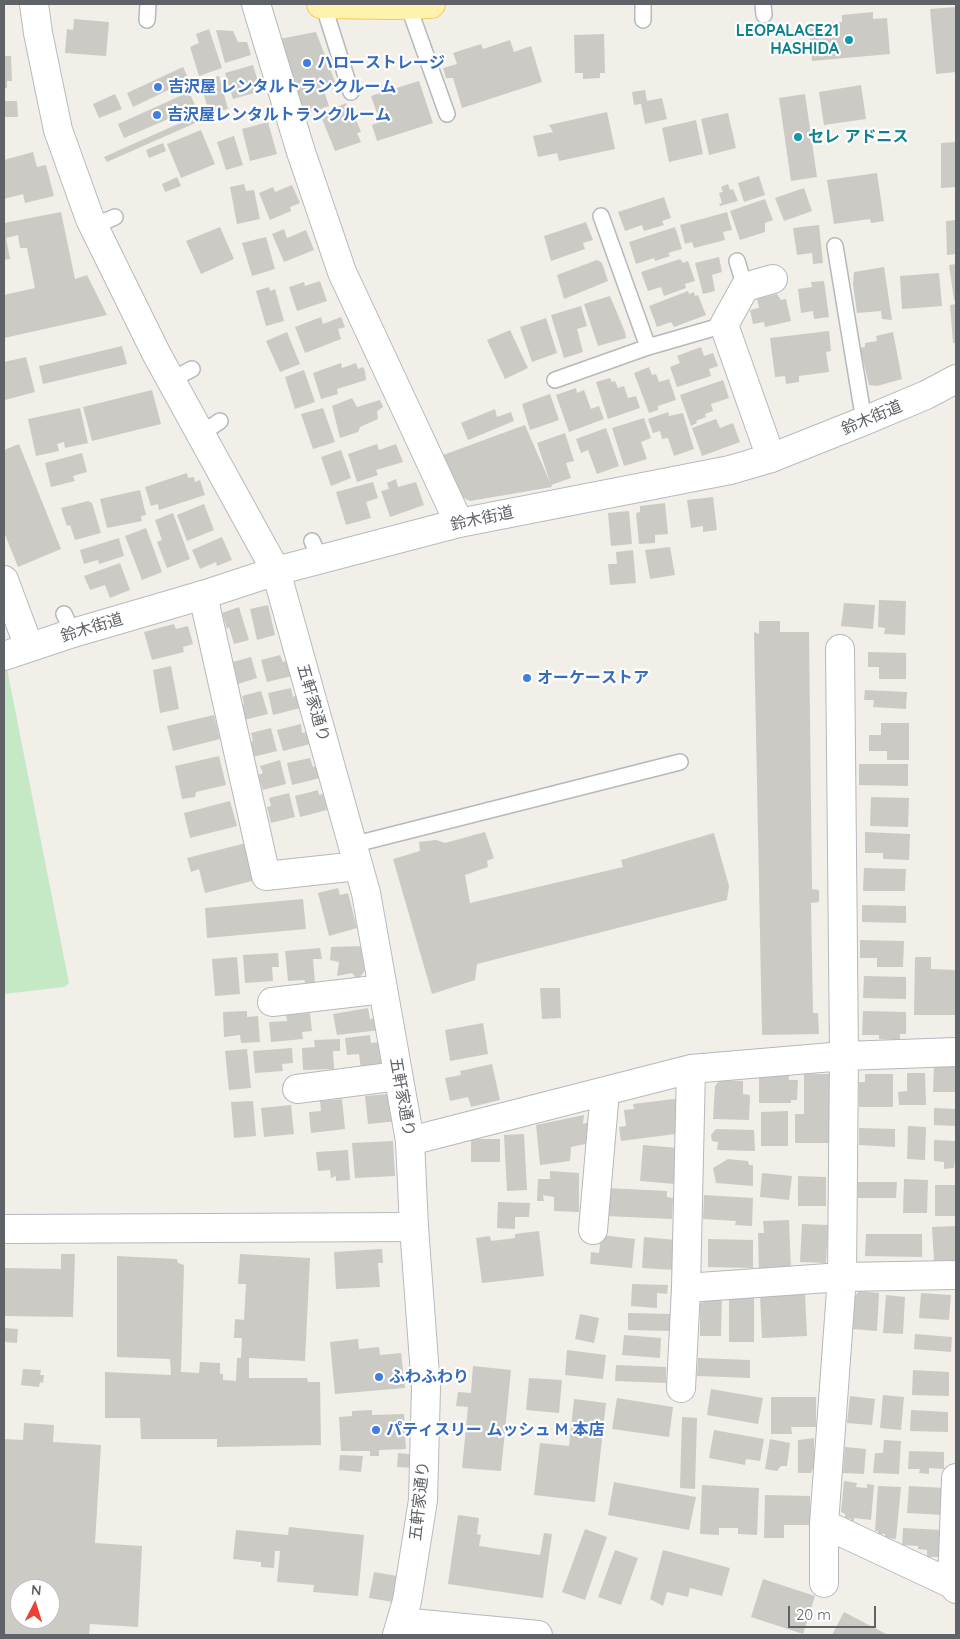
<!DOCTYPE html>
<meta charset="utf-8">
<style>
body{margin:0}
#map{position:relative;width:960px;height:1639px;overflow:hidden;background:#f1efe8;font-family:Quicksand,sans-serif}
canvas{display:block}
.frame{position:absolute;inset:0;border:5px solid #5f6368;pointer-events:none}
.north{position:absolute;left:10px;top:1579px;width:50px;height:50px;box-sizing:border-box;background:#fff;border:1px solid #bfc1c3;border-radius:50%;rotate:5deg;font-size:14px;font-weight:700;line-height:20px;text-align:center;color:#5f6368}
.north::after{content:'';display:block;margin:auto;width:18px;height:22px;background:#ea4335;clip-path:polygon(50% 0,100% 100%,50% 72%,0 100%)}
.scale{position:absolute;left:788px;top:1606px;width:88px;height:22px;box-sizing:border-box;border:2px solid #5f6368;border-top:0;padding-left:6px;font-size:15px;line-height:18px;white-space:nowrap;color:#5f6368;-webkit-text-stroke:4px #fff;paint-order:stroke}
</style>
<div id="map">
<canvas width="960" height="1639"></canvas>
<div class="frame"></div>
<div class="north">N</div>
<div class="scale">20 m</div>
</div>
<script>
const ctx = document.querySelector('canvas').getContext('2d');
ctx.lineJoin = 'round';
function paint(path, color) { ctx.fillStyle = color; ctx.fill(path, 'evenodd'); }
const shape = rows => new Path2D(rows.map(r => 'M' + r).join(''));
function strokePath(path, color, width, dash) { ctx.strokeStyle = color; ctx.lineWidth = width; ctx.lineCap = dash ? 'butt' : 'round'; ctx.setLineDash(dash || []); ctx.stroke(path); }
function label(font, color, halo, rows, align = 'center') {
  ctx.font = font + ' Quicksand,"Noto Sans JP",sans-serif'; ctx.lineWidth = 4.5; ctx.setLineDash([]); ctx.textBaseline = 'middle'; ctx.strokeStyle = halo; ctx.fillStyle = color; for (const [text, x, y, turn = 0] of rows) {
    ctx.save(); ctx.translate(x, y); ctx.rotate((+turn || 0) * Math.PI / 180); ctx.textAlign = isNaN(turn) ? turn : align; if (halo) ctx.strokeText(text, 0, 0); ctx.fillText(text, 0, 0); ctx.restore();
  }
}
const green = shape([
 [7,669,69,983,64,987,4,994,4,670]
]);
const building = shape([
 [956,7,956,72,936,74,930,9],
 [873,12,873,19,887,18,890,54,812,61,808,25,842,22,842,15],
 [74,19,109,22,106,56,65,53,67,29,73,30],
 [209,29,222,68,199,76,190,47,199,43,196,34],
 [216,30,233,31,238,42,247,42,251,55,225,63],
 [316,32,337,87,324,91,329,106,304,115,279,39],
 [604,34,605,73,600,73,600,78,583,79,583,73,575,73,574,35],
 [510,40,514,52,531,46,542,82,462,108,453,78,446,78,443,68,457,64,453,53,481,44,483,49],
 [4,56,11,56,12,81,7,81,7,88,4,88],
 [253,65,261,91,233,99,225,73],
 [183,67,189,80,133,107,127,93],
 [219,76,228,109,209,113,200,81],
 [419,81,433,123,377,141,372,125,380,122,371,96],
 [861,85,866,119,824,125,819,92],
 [645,90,647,101,662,98,667,119,645,124,641,104,634,105,632,92],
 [189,92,196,107,124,138,118,124],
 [115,94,122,109,99,118,93,104],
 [805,94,817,177,791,181,779,98],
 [4,101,17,101,18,117,4,117],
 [346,103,349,112,353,112,361,132,357,133,361,142,335,151,320,114],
 [607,112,615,149,559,161,557,153,538,157,533,136,553,132,549,125],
 [728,113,736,148,709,155,701,119],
 [200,114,202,120,107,162,104,157],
 [696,120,703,154,669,162,662,128],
 [268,122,277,154,250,161,242,129],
 [201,130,215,164,181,178,167,144],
 [234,136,243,165,226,170,217,142],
 [956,142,956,187,941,188,941,143],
 [163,143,166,151,149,158,146,150],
 [33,152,37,167,46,165,54,196,25,203,23,194,4,199,4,160],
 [877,173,884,221,871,223,870,219,834,224,827,180],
 [759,176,765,195,744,202,738,183],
 [177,177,181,186,165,192,162,184],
 [244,184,246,191,254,190,260,219,237,224,230,187],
 [728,184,730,190,733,189,738,201,720,206,719,204,722,203,719,193,723,192,721,187],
 [292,185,300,203,290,207,291,211,270,220,259,193,273,187,275,192],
 [804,188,812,211,784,221,775,198],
 [664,197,671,218,662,221,664,225,644,231,642,225,625,231,618,212],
 [765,199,773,220,765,223,765,232,740,240,730,211],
 [61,212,75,279,87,275,107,315,4,338,4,295,35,288,27,248,20,248,18,235,6,238,10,259,4,260,4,223],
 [727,212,732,230,723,232,725,240,694,248,692,242,685,244,680,225],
 [956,220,956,254,947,255,946,221],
 [586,222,593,240,583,243,585,249,551,261,544,236],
 [819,225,823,263,813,264,812,253,797,255,793,228],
 [220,227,234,259,201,274,186,241],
 [675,227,682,249,668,253,670,256,655,261,654,258,636,264,629,242],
 [284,229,287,238,306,230,314,250,284,262,272,234],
 [266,237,275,269,252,276,242,243],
 [719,257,722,272,712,275,715,291,703,294,695,263],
 [680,259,683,263,688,261,695,281,685,284,686,288,664,296,661,287,648,291,641,272],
 [597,260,602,263,608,281,564,299,557,275],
 [956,264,956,300,954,300,949,265],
 [884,267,892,320,882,319,881,311,857,313,853,284,854,272],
 [939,273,942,306,902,309,900,276],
 [320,281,327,301,297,311,289,287,304,282,305,286],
 [824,281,829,317,814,319,813,311,801,313,798,289,812,287,811,282],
 [269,287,270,291,275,289,284,321,266,326,256,291],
 [688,291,689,294,694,292,695,296,698,295,706,315,674,327,671,322,657,327,649,306],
 [777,294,781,300,786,299,791,321,765,327,764,322,753,324,750,310,759,308,757,299],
 [610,296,625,332,626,338,598,346,584,304],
 [956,304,956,343,953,343,950,305],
 [581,306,587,326,577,329,583,352,564,358,551,315],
 [321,317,323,324,341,317,345,327,338,329,341,339,305,353,295,327],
 [546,318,557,353,532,362,520,327],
 [510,330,528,368,505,379,487,340],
 [829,331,831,351,826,352,829,372,799,376,799,382,786,384,785,376,775,377,770,338],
 [287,332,300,364,280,372,266,341],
 [893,332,902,379,877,386,869,385,860,348,865,347,865,343,877,341,876,336],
 [122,346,127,364,43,384,39,366],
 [701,347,704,356,713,353,718,366,709,369,711,376,677,387,670,367,680,363,677,356],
 [26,357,35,392,5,400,4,362],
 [341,363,342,368,356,363,358,369,363,367,365,371,366,380,337,389,338,394,321,399,313,373],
 [649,367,652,375,656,374,659,382,669,379,676,400,658,406,658,410,649,413,634,373],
 [304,370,315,402,295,409,285,377],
 [610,378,612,382,615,381,618,388,624,386,628,398,636,396,640,408,608,419,596,382],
 [723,380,729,398,711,404,713,411,705,414,706,417,696,421,697,423,691,426,680,395],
 [576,388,577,393,584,390,591,409,599,406,604,419,569,432,556,395],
 [152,390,161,424,92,441,83,407],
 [550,394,559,420,530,430,522,404],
 [352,398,357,407,380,400,383,407,377,411,378,419,360,427,358,432,340,438,332,406],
 [80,408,88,443,65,448,64,442,57,444,59,451,36,456,28,419],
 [323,408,335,442,313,449,301,414],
 [495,409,497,417,511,412,514,421,468,440,461,423],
 [668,412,669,416,683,413,694,449,674,456,668,438,662,439,660,431,653,433,648,419],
 [644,418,651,438,641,442,647,459,624,466,612,428],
 [716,419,720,428,733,423,740,442,702,456,692,428],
 [525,425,552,487,470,501,455,494,443,455],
 [606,428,619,466,597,474,588,450,581,453,576,439],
 [565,433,574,461,566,463,571,478,551,485,537,443],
 [19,444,61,549,18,567,4,532,4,450],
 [377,444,379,450,396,444,403,462,376,470,378,475,357,482,348,454],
 [341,450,351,478,331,486,321,457],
 [82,453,87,472,73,476,75,481,51,487,45,463],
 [187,473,188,478,194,477,195,482,200,480,205,495,159,510,158,504,151,506,145,487],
 [396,479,398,487,416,482,424,505,390,517,381,491,389,489,387,483],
 [373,482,378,498,366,502,371,518,346,525,336,492],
 [140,490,146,515,141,516,142,521,107,528,100,499],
 [713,497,717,530,703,532,703,526,691,528,687,500],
 [88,501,92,503,101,533,75,540,70,525,67,526,61,508],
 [665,503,668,534,655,535,655,543,639,544,636,513,640,512,640,506],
 [204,504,214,530,187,541,177,515],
 [629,511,632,544,611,546,608,513],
 [173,513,190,559,167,568,157,542,162,540,155,520],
 [146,528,162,572,142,580,125,536],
 [222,537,232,560,217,566,216,562,200,569,192,550],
 [119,538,124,556,99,564,98,560,84,564,80,550],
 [670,547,675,575,650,579,645,550],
 [633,550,636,583,610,585,608,564,617,564,616,552],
 [120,563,130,590,110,598,105,585,90,590,84,576],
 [879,600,906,601,905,635,884,634,885,628,878,627],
 [844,603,875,605,873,629,841,626],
 [268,605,275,635,257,640,250,609],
 [239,607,249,640,234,644,229,627,227,629,222,613],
 [759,621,780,621,780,632,809,632,812,889,819,890,819,902,811,903,813,1013,818,1013,819,1034,762,1035,754,632,759,634],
 [174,624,176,629,188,626,193,644,183,647,184,652,152,660,144,632],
 [868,652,906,653,906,679,879,679,879,667,868,667],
 [280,655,283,662,288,661,292,676,267,682,261,660],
 [251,657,257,678,238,684,233,662],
 [171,666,179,709,160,713,153,670],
 [291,688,293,697,297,695,300,708,273,715,268,693],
 [865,690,907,692,906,709,873,707,874,700,864,700],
 [261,691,268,714,244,720,240,705,244,704,242,696],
 [214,715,220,739,173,751,167,726],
 [881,723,909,723,909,760,887,760,887,751,869,751,869,735,881,735],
 [301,724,302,733,307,732,310,744,283,751,277,730],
 [271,728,277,751,253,757,249,742,253,741,251,733],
 [219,756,226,785,196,792,195,797,182,799,175,766],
 [310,758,313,767,317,766,320,778,292,785,287,763],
 [280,760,286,784,263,790,258,775,263,773,260,766],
 [859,764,908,764,908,786,859,785],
 [318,790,319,795,323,794,327,810,300,817,295,796],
 [289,793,295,817,271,823,267,807,271,806,269,798],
 [871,797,909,798,908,827,870,826],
 [230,801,237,826,190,838,184,813],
 [485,832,494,858,487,861,488,867,465,875,470,903,623,867,621,860,714,833,729,886,727,900,477,964,475,980,432,994,393,859,420,851,419,842,436,840,445,843],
 [865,832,910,834,909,860,883,859,883,853,865,853],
 [246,843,256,880,205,893,199,869,191,872,187,858],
 [864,868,906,869,905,891,863,891],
 [338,888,340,895,348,893,357,928,329,936,318,893],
 [303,899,306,929,207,938,205,908],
 [862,905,906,906,906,923,862,922],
 [860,940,904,941,903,967,877,967,877,958,860,958],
 [364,946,366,969,358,980,352,973,337,976,339,962,330,960,331,947],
 [320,948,322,959,313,959,315,983,306,984,304,980,288,981,285,951],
 [278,953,279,967,272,967,273,981,245,983,243,955],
 [237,957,240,994,215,996,212,959],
 [915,957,931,957,931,969,956,970,956,1015,914,1015],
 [864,976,906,977,906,999,863,998],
 [540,988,560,988,561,1018,542,1019],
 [368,1008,370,1019,379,1018,381,1030,337,1035,333,1014],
 [247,1011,247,1017,258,1016,260,1042,241,1043,240,1035,224,1037,223,1012],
 [863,1011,906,1012,906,1034,900,1034,900,1040,879,1039,879,1035,862,1035],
 [310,1013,312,1031,302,1032,303,1039,271,1042,269,1022,287,1021,286,1015],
 [483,1023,488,1054,450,1061,445,1030],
 [370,1035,371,1043,389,1041,392,1066,361,1069,359,1054,347,1055,345,1038],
 [340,1039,340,1051,333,1051,334,1069,303,1070,302,1048,315,1047,314,1040],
 [292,1048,293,1063,282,1064,283,1071,255,1073,253,1051],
 [247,1049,251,1088,229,1090,225,1051],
 [492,1064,500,1100,471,1107,468,1097,450,1101,445,1078,461,1075,460,1071],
 [934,1066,956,1066,956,1092,933,1092],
 [759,1073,789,1073,789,1080,798,1080,797,1100,791,1100,791,1103,759,1103],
 [907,1073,925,1073,926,1105,899,1105,898,1092,907,1091],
 [804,1074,829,1074,829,1143,795,1143,795,1114,804,1114],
 [865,1074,893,1074,893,1107,859,1107,859,1082,865,1082],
 [720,1080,743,1081,743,1094,750,1095,749,1120,713,1119,715,1086],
 [388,1094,399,1121,368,1124,365,1096],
 [682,1098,683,1133,621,1141,619,1127,626,1126,624,1110,634,1109,633,1104],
 [342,1099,345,1129,311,1133,309,1112,321,1111,320,1101],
 [253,1101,256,1136,234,1138,231,1102],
 [291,1105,294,1134,264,1137,261,1108],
 [934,1108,956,1109,956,1126,934,1125],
 [788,1111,788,1146,761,1146,761,1112],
 [584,1115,583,1124,588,1122,590,1143,571,1147,570,1161,540,1165,536,1125],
 [908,1126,926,1127,925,1160,907,1159],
 [859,1128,895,1129,895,1147,859,1145],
 [716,1129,754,1130,755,1151,717,1150,718,1142,712,1141,711,1135],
 [524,1134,527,1190,507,1191,504,1135],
 [471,1139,500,1139,500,1162,471,1162],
 [934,1140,956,1141,956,1160,955,1160,954,1168,944,1169,944,1162,934,1161],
 [393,1141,395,1176,355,1178,352,1143],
 [643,1145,678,1148,675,1184,640,1181],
 [348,1150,350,1180,336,1181,336,1176,331,1178,330,1170,318,1171,316,1152],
 [728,1159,748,1161,749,1165,753,1165,753,1186,716,1183,713,1168],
 [550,1171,579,1173,579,1212,554,1211,554,1197,543,1195,544,1201,537,1201,538,1179,550,1179],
 [762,1173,792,1176,789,1200,760,1197],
 [798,1176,826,1177,826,1206,798,1206],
 [904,1179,928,1180,927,1213,903,1213],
 [858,1182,897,1182,896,1198,858,1198],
 [935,1185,956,1185,956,1216,935,1216],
 [606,1188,667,1191,667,1197,673,1198,672,1219,605,1216],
 [704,1195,753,1198,752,1226,735,1225,736,1221,703,1219],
 [498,1202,530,1203,529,1217,515,1217,515,1229,497,1228],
 [789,1220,791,1270,759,1272,758,1233,764,1233,763,1221],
 [802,1224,828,1225,826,1263,800,1262],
 [956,1226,956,1260,934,1261,932,1227],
 [539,1231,544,1276,482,1283,476,1238,490,1236,491,1241,515,1238,515,1234],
 [866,1234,922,1234,922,1257,865,1256],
 [601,1235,635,1239,632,1268,590,1264,591,1252,599,1253],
 [644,1237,676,1240,675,1270,642,1268],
 [708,1239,753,1240,753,1268,708,1267],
 [382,1249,383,1263,378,1263,380,1287,336,1289,334,1252],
 [61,1254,75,1254,73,1317,4,1316,4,1268,61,1269],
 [240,1254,310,1258,305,1361,249,1358,249,1378,307,1378,308,1382,320,1382,321,1445,217,1447,217,1439,141,1439,140,1418,105,1418,105,1372,171,1375,170,1359,117,1357,117,1256,177,1259,178,1263,184,1265,181,1372,199,1373,200,1362,220,1363,220,1374,223,1374,223,1380,236,1381,237,1358,241,1358,242,1338,234,1338,235,1319,244,1320,246,1284,238,1284],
 [632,1284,668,1285,667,1294,657,1293,657,1308,631,1306],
 [859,1291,879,1293,877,1331,852,1329,855,1296],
 [805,1293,807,1336,762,1338,760,1295],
 [921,1293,951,1295,949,1320,919,1318],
 [886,1295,905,1297,903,1334,883,1333],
 [704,1296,722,1296,721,1336,700,1336,700,1303,704,1302],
 [729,1297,754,1297,754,1342,729,1342],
 [628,1313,672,1314,672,1331,628,1330],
 [580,1314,599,1318,594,1343,575,1339],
 [4,1328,18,1329,17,1343,4,1342],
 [915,1334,952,1337,951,1352,914,1349],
 [624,1335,661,1338,660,1358,622,1355],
 [358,1339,359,1349,379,1347,380,1355,401,1353,405,1388,335,1394,330,1342],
 [567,1350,606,1355,603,1379,565,1375],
 [698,1358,750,1360,750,1378,697,1376],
 [616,1365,666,1367,666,1383,615,1381],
 [473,1366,511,1370,501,1471,462,1468,468,1407,456,1406,458,1392,471,1393],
 [23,1369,41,1370,40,1375,44,1375,43,1383,40,1382,39,1387,21,1385],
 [913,1370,949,1372,949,1396,912,1395],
 [529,1378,562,1380,559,1413,526,1410],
 [711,1389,763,1398,758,1424,707,1415],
 [883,1395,904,1397,901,1430,880,1428],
 [850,1396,875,1399,872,1425,847,1423],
 [771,1397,816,1397,816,1427,791,1427,792,1434,771,1434],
 [617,1398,673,1407,669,1437,612,1429],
 [574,1399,606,1403,595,1502,534,1495,540,1443,569,1446],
 [372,1410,372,1415,404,1414,406,1449,379,1450,379,1456,370,1456,370,1451,341,1451,339,1417,352,1416,352,1411],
 [911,1410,948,1412,948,1432,910,1431],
 [682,1417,697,1418,695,1489,680,1488],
 [24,1423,54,1425,53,1442,101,1445,95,1543,142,1546,138,1627,90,1624,89,1635,4,1635,4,1439,23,1440],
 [20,1589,50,1589,50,1619,20,1619],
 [714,1430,764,1439,760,1461,746,1459,745,1465,709,1458],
 [814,1438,814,1466,811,1473,798,1473,798,1440],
 [770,1439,790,1443,787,1466,781,1466,777,1471,765,1469],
 [884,1440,901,1441,899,1474,873,1473,875,1453,883,1453],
 [845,1447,866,1449,864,1474,843,1473],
 [909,1451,944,1452,944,1469,929,1468,929,1474,919,1473,920,1469,908,1469],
 [398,1453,415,1455,414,1468,397,1467],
 [340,1455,363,1456,361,1472,339,1470],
 [844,1481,857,1483,856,1487,867,1488,867,1484,874,1485,871,1520,854,1518,854,1521,851,1521,851,1519,845,1518,845,1514,841,1512],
 [614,1482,696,1497,689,1530,608,1515],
 [702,1485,759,1488,757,1535,738,1534,738,1528,719,1528,719,1535,700,1534],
 [878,1486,901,1487,896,1539,885,1538,885,1534,878,1534,878,1531,875,1531],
 [909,1486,945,1488,944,1515,907,1513],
 [765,1495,810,1496,810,1525,784,1525,784,1538,764,1538],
 [458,1515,479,1518,477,1534,481,1535,479,1546,540,1555,544,1533,552,1534,543,1598,448,1584],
 [289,1527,364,1535,358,1596,313,1592,314,1585,277,1582,280,1551,275,1551,274,1568,261,1567,261,1562,233,1559,236,1530,288,1535],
 [903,1528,943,1530,942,1557,927,1557,927,1550,918,1549,918,1546,902,1545],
 [585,1529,607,1537,585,1600,562,1592],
 [615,1550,638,1558,621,1605,598,1597],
 [663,1550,730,1568,722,1596,690,1588,688,1597,667,1592,663,1606,650,1599],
 [374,1572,397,1576,393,1602,369,1598],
 [763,1579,815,1596,803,1634,751,1617],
 [844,1612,888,1635,832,1635]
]);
const lane = shape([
 [323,4,351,92],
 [643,4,643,20],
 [763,4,764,15],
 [408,5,447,114],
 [147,20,148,4],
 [601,216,648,347],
 [94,226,115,217],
 [835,246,864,421],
 [737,261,745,287],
 [171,380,192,369],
 [555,380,648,347,724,325],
 [201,434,220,421],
 [312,541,320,559],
 [64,614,73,633],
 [352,845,680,762]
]);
const street = shape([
 [256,4,301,152,342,272,459,523],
 [771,458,724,325,745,287,773,279],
 [4,580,29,647],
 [203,595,266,876,358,866],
 [272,1002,383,989],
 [297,1089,398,1076],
 [410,1141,691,1069,844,1056,956,1052],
 [4,1229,414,1227],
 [593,1230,605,1091],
 [686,1288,842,1277,956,1275],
 [681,1388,686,1288,691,1069],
 [824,1524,952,1584,956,1589],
 [824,1583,824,1524,842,1277,844,1056,840,649],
 [952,1584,956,1478],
 [401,1622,538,1635]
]);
const secondary = shape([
 [34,4,38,33,58,130,90,219,156,353,276,571,366,893,410,1141,414,1227,426,1388,423,1500,407,1601,397,1635],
 [4,656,73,633,203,595,276,571,459,523,730,470,771,458,864,421,926,395,956,379]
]);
const primary = shape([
 [321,4,393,5,431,4]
]);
const markers = [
 [849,40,5,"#0f9aa8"],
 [307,63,5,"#3f7fe0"],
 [158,87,5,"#3f7fe0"],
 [157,115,5,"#3f7fe0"],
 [798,137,5,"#0f9aa8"],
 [527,678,5,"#3f7fe0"],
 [379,1377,5,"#3f7fe0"],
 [376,1430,5,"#3f7fe0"]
];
const cultureNames = [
 ["LEOPALACE21",839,31],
 ["HASHIDA",839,49],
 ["セレ アドニス",808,137,"left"]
];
const shopNames = [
 ["ハローストレージ",317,63],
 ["吉沢屋 レンタルトランクルーム",168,87],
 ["吉沢屋レンタルトランクルーム",167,115],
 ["オーケーストア",537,678],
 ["ふわふわり",389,1377],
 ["パティスリー ムッシュ M 本店",386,1430]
];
const streetNames = [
 ["鈴木街道",872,418,-23],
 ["鈴木街道",482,519,-12],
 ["鈴木街道",92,628,-17],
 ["五軒家通り",313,703,74],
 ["五軒家通り",402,1097,80],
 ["五軒家通り",420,1501,-84]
];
paint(green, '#c5e8c5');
paint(building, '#cccac5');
strokePath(lane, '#b5b8bc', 18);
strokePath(street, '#b5b8bc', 30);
strokePath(secondary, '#b6babf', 30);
strokePath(primary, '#f2c960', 30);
strokePath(lane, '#fff', 15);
strokePath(street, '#fff', 28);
strokePath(secondary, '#fff', 28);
strokePath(primary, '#fff2af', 28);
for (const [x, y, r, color] of markers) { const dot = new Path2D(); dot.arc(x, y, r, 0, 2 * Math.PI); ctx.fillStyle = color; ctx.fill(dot); strokePath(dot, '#fff', 2); }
label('bold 16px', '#0d838f', '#fff', cultureNames, 'right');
label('bold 16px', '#366cbe', '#fff', shopNames, 'left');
label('16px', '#5f6368', '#fff', streetNames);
</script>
